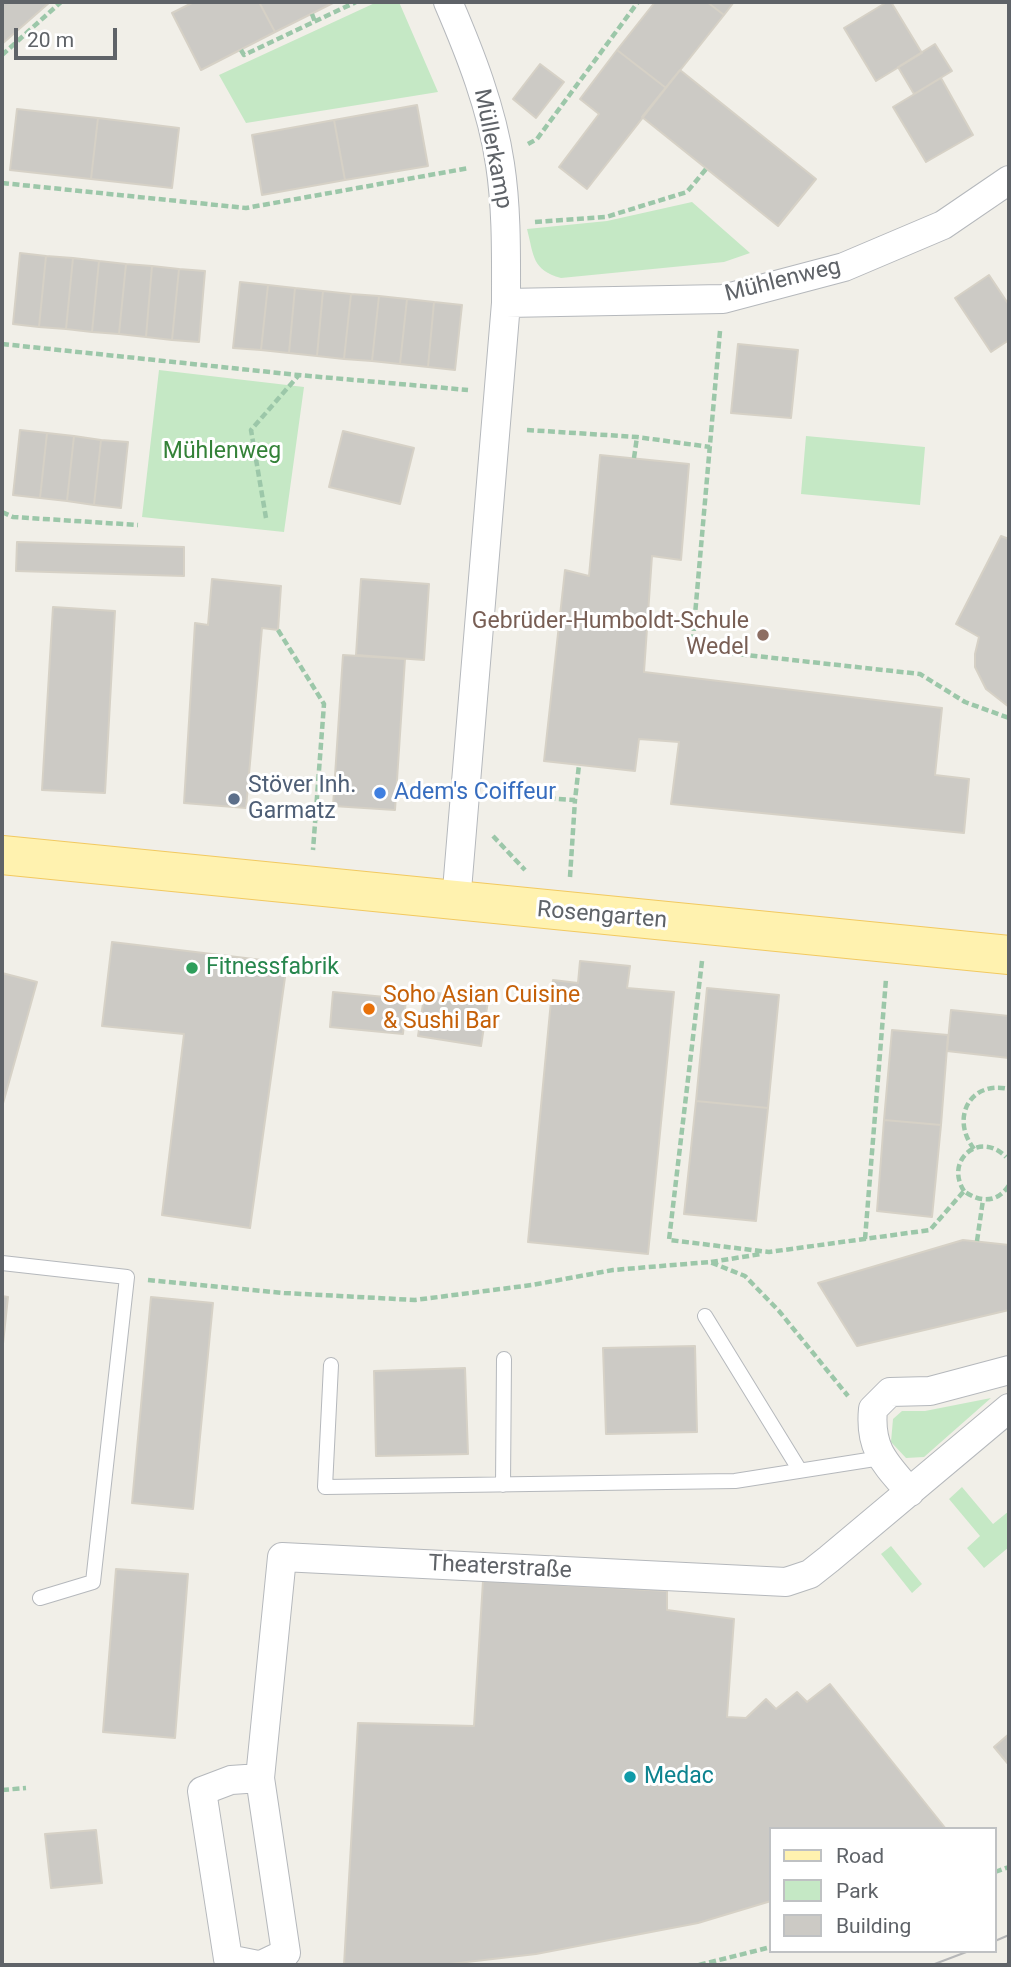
<!DOCTYPE html>
<meta charset="utf-8">
<style>
body{margin:0}
#map{position:relative;width:1011px;height:1967px;overflow:hidden;background:#f1efe8;font-family:Roboto,sans-serif}
canvas{display:block}
.frame{position:absolute;inset:0;border:4px solid #5f6368;pointer-events:none}
.legend{position:absolute;left:769px;top:1827px;width:228px;height:126px;box-sizing:border-box;background:#fff;border:2px solid #bfc1c3;margin:0;padding:9px 12px;list-style:none;font-size:21px;color:#5f6368}
.legend li{display:flex;align-items:center;gap:14px;height:35px}
.legend b{width:35px;border:2px solid #bfc1c3}
.scale{position:absolute;left:14px;top:28px;width:103px;height:32px;box-sizing:border-box;border:4px solid #5f6368;border-top:0;padding-left:9px;font-size:21px;line-height:24px;white-space:nowrap;color:#5f6368;-webkit-text-stroke:5px #fff;paint-order:stroke}
</style>
<div id="map">
<canvas width="1011" height="1967"></canvas>
<div class="frame"></div>
<ul class="legend">
<li><b style="height:9px;background:#fff2af"></b>Road</li>
<li><b style="height:19px;background:#c5e8c5"></b>Park</li>
<li><b style="height:19px;background:#cccac5"></b>Building</li>
</ul>
<div class="scale">20 m</div>
</div>
<script>
const ctx = document.querySelector('canvas').getContext('2d');
ctx.lineJoin = 'round';
function paint(path, color) { ctx.fillStyle = color; ctx.fill(path, 'evenodd'); }
function strokePath(path, color, width, dash) { ctx.strokeStyle = color; ctx.lineWidth = width; ctx.lineCap = dash ? 'butt' : 'round'; ctx.setLineDash(dash || []); ctx.stroke(path); }
function label(font, color, halo, rows, align = 'center') {
  ctx.font = font + ' Roboto,sans-serif'; ctx.lineWidth = 6; ctx.setLineDash([]); ctx.textBaseline = 'middle'; ctx.strokeStyle = halo; ctx.fillStyle = color; for (const [text, x, y, turn = 0] of rows) {
    ctx.save(); ctx.translate(x, y); ctx.rotate((+turn || 0) * Math.PI / 180); ctx.textAlign = isNaN(turn) ? turn : align; if (halo) ctx.strokeText(text, 0, 0); ctx.fillText(text, 0, 0); ctx.restore();
  }
}
paint(new Path2D(`
 M 377,2 L 399,2 L 438,92 L 246,123 L 219,75 Z
 M 692,202 L 750,253 L 724,262 L 561,278 C 532,270 534,256 527,229 L 607,221 Z
 M 159,370 L 304,387 L 284,532 L 142,517 Z
 M 806,436 L 925,447 L 920,505 L 801,494 Z
 M 991,1398 L 924,1457 L 906,1458 L 891,1442 L 893,1419 L 902,1411 L 925,1411 Z
 M 962,1487 L 993,1524 L 1009,1511 L 1009,1547 L 984,1568 L 967,1548 L 980,1536 L 949,1499 Z
 M 891,1546 L 922,1584 L 912,1593 L 881,1554 Z`), '#c5e8c5');
const building = new Path2D(`
 M 2,2 L 50,2 L 2,44 Z
 M 194,2 L 259,2 L 275,32 L 201,70 L 172,13 Z
 M 259,2 L 335,2 L 275,32 Z
 M 655,2 L 707,2 L 724,15 L 666,88 L 617,50 Z
 M 707,2 L 734,2 L 724,15 Z
 M 887,2 L 891,2 L 922,53 L 876,81 L 844,28 Z
 M 935,44 L 952,71 L 914,94 L 898,67 Z
 M 617,50 L 666,88 L 587,189 L 559,167 L 599,114 L 580,99 Z
 M 540,64 L 564,82 L 536,118 L 513,99 Z
 M 680,70 L 816,179 L 778,226 L 642,117 Z
 M 941,78 L 973,135 L 926,162 L 893,107 Z
 M 417,105 L 428,166 L 345,180 L 334,120 Z
 M 17,109 L 98,118 L 91,179 L 10,170 Z
 M 98,118 L 179,128 L 172,188 L 91,179 Z
 M 334,120 L 345,180 L 262,195 L 252,135 Z
 M 20,253 L 46,256 L 39,327 L 13,324 Z
 M 46,256 L 73,258 L 66,329 L 39,327 Z
 M 73,258 L 99,261 L 92,332 L 66,329 Z
 M 99,261 L 126,264 L 119,334 L 92,332 Z
 M 126,264 L 152,266 L 146,337 L 119,334 Z
 M 152,266 L 179,269 L 172,340 L 146,337 Z
 M 179,269 L 205,271 L 199,342 L 172,340 Z
 M 989,275 L 1009,305 L 1009,340 L 991,352 L 955,298 Z
 M 240,282 L 268,285 L 261,350 L 233,348 Z
 M 268,285 L 295,288 L 289,353 L 261,350 Z
 M 295,288 L 323,291 L 317,356 L 289,353 Z
 M 323,291 L 351,294 L 344,359 L 317,356 Z
 M 351,294 L 379,296 L 372,361 L 344,359 Z
 M 379,296 L 407,299 L 400,364 L 372,361 Z
 M 407,299 L 434,302 L 428,367 L 400,364 Z
 M 434,302 L 462,305 L 455,370 L 428,367 Z
 M 738,344 L 798,350 L 791,418 L 731,413 Z
 M 20,430 L 47,433 L 40,498 L 13,495 Z
 M 343,431 L 414,448 L 400,504 L 329,487 Z
 M 47,433 L 74,436 L 67,501 L 40,498 Z
 M 74,436 L 101,440 L 94,505 L 67,501 Z
 M 101,440 L 128,442 L 121,508 L 94,505 Z
 M 600,455 L 689,464 L 681,560 L 652,556 L 644,672 L 942,708 L 935,775 L 969,779 L 964,833 L 671,804 L 679,742 L 639,739 L 635,771 L 544,761 L 565,570 L 589,576 Z
 M 1001,536 L 1009,539 L 1009,707 L 986,689 L 975,667 L 975,654 L 979,637 L 956,624 Z
 M 17,542 L 184,547 L 184,576 L 16,571 Z
 M 212,579 L 281,586 L 278,630 L 262,628 L 246,808 L 184,803 L 195,623 L 208,625 Z
 M 361,579 L 429,584 L 424,660 L 356,655 Z
 M 53,607 L 115,611 L 105,793 L 42,790 Z
 M 343,655 L 405,659 L 395,810 L 333,806 Z
 M 112,942 L 287,963 L 250,1228 L 162,1215 L 184,1034 L 102,1026 Z
 M 580,961 L 630,966 L 627,988 L 674,992 L 648,1254 L 528,1242 L 553,980 L 578,983 Z
 M 2,973 L 37,982 L 2,1107 Z
 M 707,988 L 779,995 L 768,1108 L 696,1101 Z
 M 425,991 L 488,1001 L 481,1046 L 418,1036 Z
 M 333,992 L 406,999 L 403,1034 L 330,1027 Z
 M 951,1010 L 1009,1016 L 1009,1058 L 947,1051 Z
 M 892,1030 L 948,1035 L 941,1125 L 884,1120 Z
 M 696,1101 L 768,1108 L 756,1221 L 684,1214 Z
 M 884,1120 L 941,1125 L 932,1217 L 877,1211 Z
 M 963,1240 L 1009,1245 L 1009,1310 L 857,1346 L 818,1283 Z
 M 2,1296 L 8,1297 L 2,1353 Z
 M 151,1297 L 213,1303 L 193,1509 L 132,1503 Z
 M 695,1346 L 697,1432 L 606,1434 L 603,1348 Z
 M 465,1368 L 468,1454 L 376,1456 L 374,1371 Z
 M 116,1569 L 188,1574 L 175,1738 L 103,1732 Z
 M 483,1581 L 667,1591 L 667,1610 L 734,1619 L 727,1717 L 746,1718 L 766,1699 L 776,1709 L 797,1692 L 807,1702 L 830,1684 L 946,1829 L 771,1829 L 771,1901 L 698,1923 L 536,1954 L 441,1965 L 344,1965 L 358,1723 L 474,1726 Z
 M 1009,1734 L 1009,1765 L 994,1747 Z
 M 96,1830 L 102,1883 L 51,1888 L 45,1834 Z`);
paint(building, '#cccac5');
strokePath(building, '#d6d1c6', 2);
const service = new Path2D(`
 M 2,1263 L 127,1277 L 93,1582 L 40,1598
 M 705,1316 L 799,1469
 M 331,1365 L 325,1487 L 735,1481 L 881,1458
 M 503,1485 L 504,1359`);
const minor = new Path2D(`
 M 448,2 C 470,53 492,109 500,164 C 507,210 506,256 506,303 L 456,902
 M 506,303 L 723,299 L 844,267 L 943,225 L 1009,180
 M 910,1492 C 886,1464 869,1450 873,1409 L 890,1392 L 930,1391 L 1009,1370
 M 258,1965 L 228,1959 L 202,1791 L 231,1780 L 260,1778
 M 261,1965 L 286,1953 L 260,1778 L 282,1557 L 786,1582 L 810,1574 L 829,1559 L 1009,1408`);
const primary = new Path2D(`
 M 2,855 L 1009,955`);
strokePath(service, '#b5b8bc', 16);
strokePath(minor, '#b5b8bc', 30);
strokePath(primary, '#f2c960', 40);
strokePath(new Path2D(`
 M 312,14 L 315,22
 M 241,50 L 244,55 L 356,2
 M 2,55 L 61,2
 M 528,144 L 537,139 L 638,2
 M 2,183 L 246,208 L 469,168
 M 535,222 L 606,217 L 687,192 L 706,169
 M 720,331 L 692,649 L 920,674 L 965,702 L 1009,718
 M 2,344 L 298,375 L 468,390
 M 527,430 L 637,437 L 710,447
 M 634,458 L 637,437
 M 2,512 L 13,517 L 138,525
 M 266,518 L 251,430 L 298,376
 M 278,630 L 324,704 L 313,850
 M 496,795 L 575,800 L 579,765
 M 493,836 L 525,870
 M 570,877 L 575,800
 M 702,961 L 669,1240 L 769,1252 L 930,1230 L 964,1191 C 980,1203 998,1203 1009,1185
 M 974,1149 C 950,1118 970,1080 1009,1089
 M 964,1191 C 944,1160 980,1130 1006,1157
 M 865,1239 L 886,979
 M 977,1241 L 983,1200
 M 711,1262 L 761,1254
 M 148,1280 L 284,1293 L 415,1300 L 532,1285 L 613,1270 L 710,1262 L 745,1276 L 779,1311 L 848,1396
 M 2,1790 L 26,1788
 M 995,1872 L 1009,1867
 M 699,1965 L 771,1947`), '#9cc7a9', 4.5, [7, 3.5]);
strokePath(service, '#fff', 14);
strokePath(minor, '#fff', 28);
strokePath(primary, '#fff2af', 38);
strokePath(new Path2D(`
 M 995,1941 L 1009,1935
 M 932,1965 L 969,1951
 M 1003,1965 L 1009,1963`), '#b6b7b8', 2);
for (const [x, y, r, color] of [
 [763,635,7,"#8d6e63"],
 [380,793,7,"#3f7fe0"],
 [234,799,7,"#5c6f8a"],
 [192,968,7,"#2e9e5b"],
 [369,1009,7,"#e8710a"],
 [630,1777,7,"#0f9aa8"]
]) { const dot = new Path2D(); dot.arc(x, y, r, 0, 2 * Math.PI); ctx.fillStyle = color; ctx.fill(dot); strokePath(dot, '#fff', 2.5); }
label('23px', '#5f6368', '#fff', [
 ["Müllerkamp",492,149,79],
 ["Mühlenweg",783,281,-14],
 ["Rosengarten",602,916,5],
 ["Theaterstraße",500,1568,3]
]);
label('23px', '#348238', '#fff', [
 ["Mühlenweg",222,452]
]);
label('23px', '#785e54', '#fff', [
 ["Gebrüder-Humboldt-Schule",749,622],
 ["Wedel",749,648]
], 'right');
label('23px', '#4e5e75', '#fff', [
 ["Stöver Inh.",248,786],
 ["Garmatz",248,812]
], 'left');
label('23px', '#366cbe', '#fff', [
 ["Adem's Coiffeur",394,793]
], 'left');
label('23px', '#27864d', '#fff', [
 ["Fitnessfabrik",206,968]
], 'left');
label('23px', '#c56008', '#fff', [
 ["Soho Asian Cuisine",383,996],
 ["& Sushi Bar",383,1022]
], 'left');
label('23px', '#0d838f', '#fff', [
 ["Medac",644,1777]
], 'left');
</script>
